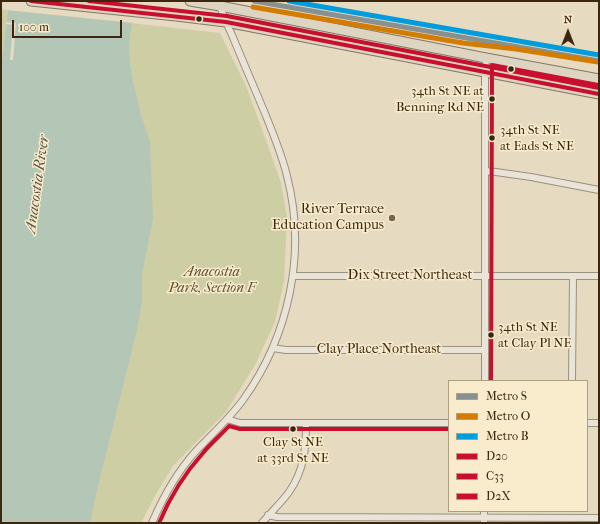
<!DOCTYPE html>
<style>
body{margin:0}
#map{position:relative;width:600px;height:524px;overflow:hidden;background:#e6dbc0;font-family:"IM FELL French Canon",serif}
canvas{display:block}
.frame{position:absolute;inset:0;border:2px solid #3c2610;pointer-events:none}
.legend{position:absolute;left:448px;top:380px;width:140px;height:132px;box-sizing:border-box;background:#f9eccc;border:1px solid #ad9d81;margin:0;padding:5px 7px;list-style:none;font-size:12px;color:#3c2610}
.legend li{display:flex;align-items:center;gap:8px;height:20px}
.legend b{width:20px;border:1px solid #ad9d81}
.north{position:absolute;left:548px;top:12px;width:40px;height:40px;-webkit-text-stroke:3px #f9eccc;paint-order:stroke;rotate:0deg;font-size:11px;font-weight:700;line-height:16px;text-align:center;color:#3c2610}
.north::after{content:'';display:block;margin:auto;width:14px;height:18px;background:#3c2610;clip-path:polygon(50% 0,100% 100%,50% 72%,0 100%)}
.scale{position:absolute;left:12px;top:20px;width:110px;height:18px;box-sizing:border-box;border:2px solid #3c2610;border-top:0;padding-left:5px;font-size:12px;line-height:14px;white-space:nowrap;color:#3c2610;-webkit-text-stroke:3px #f9eccc;paint-order:stroke}
</style>
<div id="map">
<canvas width="600" height="524"></canvas>
<div class="frame"></div>
<ul class="legend">
<li><b style="height:5px;background:#88918f"></b>Metro S</li>
<li><b style="height:5px;background:#d27c02"></b>Metro O</li>
<li><b style="height:5px;background:#009cde"></b>Metro B</li>
<li><b style="height:5px;background:#c8102e"></b>D20</li>
<li><b style="height:5px;background:#c8102e"></b>C33</li>
<li><b style="height:5px;background:#c8102e"></b>D2X</li>
</ul>
<div class="north">N</div>
<div class="scale">100 m</div>
</div>
<script>
const ctx = document.querySelector('canvas').getContext('2d');
ctx.lineJoin = 'round';
function paint(path, color) { ctx.fillStyle = color; ctx.fill(path, 'evenodd'); }
function strokePath(path, color, width, dash) { ctx.strokeStyle = color; ctx.lineWidth = width; ctx.lineCap = dash ? 'butt' : 'round'; ctx.setLineDash(dash || []); ctx.stroke(path); }
function label(font, color, halo, rows, align = 'center') {
  ctx.font = font + ' "IM FELL French Canon",serif'; ctx.lineWidth = 3; ctx.setLineDash([]); ctx.textBaseline = 'middle'; ctx.strokeStyle = halo; ctx.fillStyle = color; for (const [text, x, y, turn = 0] of rows) {
    ctx.save(); ctx.translate(x, y); ctx.rotate((+turn || 0) * Math.PI / 180); ctx.textAlign = isNaN(turn) ? turn : align; if (halo) ctx.strokeText(text, 0, 0); ctx.fillText(text, 0, 0); ctx.restore();
  }
}
paint(new Path2D(`
 M 1,9 L 8,10 L 1,70 Z
 M 131,23 L 220,33 L 246,86 L 271,154 L 281,183 L 287,217 L 284,281 L 275,322 L 255,365 L 226,412 L 173,466 L 156,494 L 141,523 L 3,523 L 141,115 L 131,71 L 129,47 Z`), '#cecea4');
paint(new Path2D(`
 M 9,1 L 134,1 L 129,47 L 131,71 L 141,115 L 150,142 L 153,219 L 142,274 L 142,302 L 137,330 L 96,494 L 90,523 L 1,523 L 1,69 Z`), '#b4c6b6');
paint(new Path2D(`
 M 7,1 L 136,1 L 133,23 L 6,10 Z
 M 6,22 L 16,23 L 13,60 L 10,60 L 13,25 L 6,24 Z`), '#e6dbc0');
const minor = new Path2D(`
 M 485,171 L 496,172 L 531,177 L 599,190
 M 293,276 L 599,276
 M 273,348 L 286,350 L 485,350
 M 485,381 L 485,72 L 486,58
 M 572,381 L 573,276
 M 227,419 L 240,423 L 449,423
 M 587,423 L 599,423
 M 268,515 L 277,517 L 599,518
 M 152,523 C 163,497 177,472 196,451 C 212,434 229,419 243,400 C 289,336 307,253 287,176 C 282,155 274,136 266,116 C 255,89 243,62 232,35 L 226,22 L 218,1
 M 262,523 C 271,512 281,503 289,492 C 304,471 306,448 306,423
 M 484,523 L 484,511`);
const primary = new Path2D(`
 M 31,1 L 176,16 L 226,22 L 599,94
 M 190,1 L 220,6 L 486,58 L 599,79`);
strokePath(minor, '#99907e', 8);
strokePath(primary, '#817767', 11);
strokePath(minor, '#e9e4d7', 6);
strokePath(primary, '#ddd4c2', 9);
strokePath(new Path2D(`
 M 31,1 L 226,22 L 599,94`), '#c8102e', 4);
strokePath(new Path2D(`
 M 491,381 L 492,65 L 598,85
 M 159,523 C 170,497 184,474 203,453 C 211,443 221,435 229,426 L 240,429 L 449,429`), '#c8102e', 4);
strokePath(new Path2D(`
 M 89,1 L 227,16 L 599,88`), '#c8102e', 4);
strokePath(new Path2D(`
 M 254,1 L 599,61`), '#88918f', 5);
strokePath(new Path2D(`
 M 253,7 L 463,43 L 516,49 L 598,62`), '#d27c02', 5);
strokePath(new Path2D(`
 M 289,1 L 599,55`), '#009cde', 5);
for (const [x, y, r, color] of [
 [199,19,3.5,"#3c2610"],
 [511,69,3.5,"#3c2610"],
 [492,99,3.5,"#3c2610"],
 [492,138,3.5,"#3c2610"],
 [392,218,4,"#78654e"],
 [491,335,3.5,"#3c2610"],
 [293,429,3.5,"#3c2610"]
]) { const dot = new Path2D(); dot.arc(x, y, r, 0, 2 * Math.PI); ctx.fillStyle = color; ctx.fill(dot); strokePath(dot, '#f9eccc', 1.5); }
label('13px', '#3c2610', '#f9eccc', [
 ["34th St NE at",484,92,"right"],
 ["Benning Rd NE",484,108,"right"],
 ["34th St NE",500,131],
 ["at Eads St NE",500,147],
 ["34th St NE",498,328],
 ["at Clay Pl NE",498,344],
 ["Clay St NE",293,443,"center"],
 ["at 33rd St NE",293,459,"center"]
], 'left');
label('14px', '#3c2610', '#f9eccc', [
 ["River Terrace",384,210],
 ["Education Campus",384,226]
], 'right');
label('italic 14px', '#5c4e2f', '#f9eccc', [
 ["Anacostia",212,273],
 ["Park, Section F",212,289]
]);
label('14px', '#3c2610', '#f9eccc', [
 ["Dix Street Northeast",410,276],
 ["Clay Place Northeast",379,350]
]);
label('italic 15px', '#595341', '#f9eccc', [
 ["Anacostia River",38,184,-82]
]);
</script>
